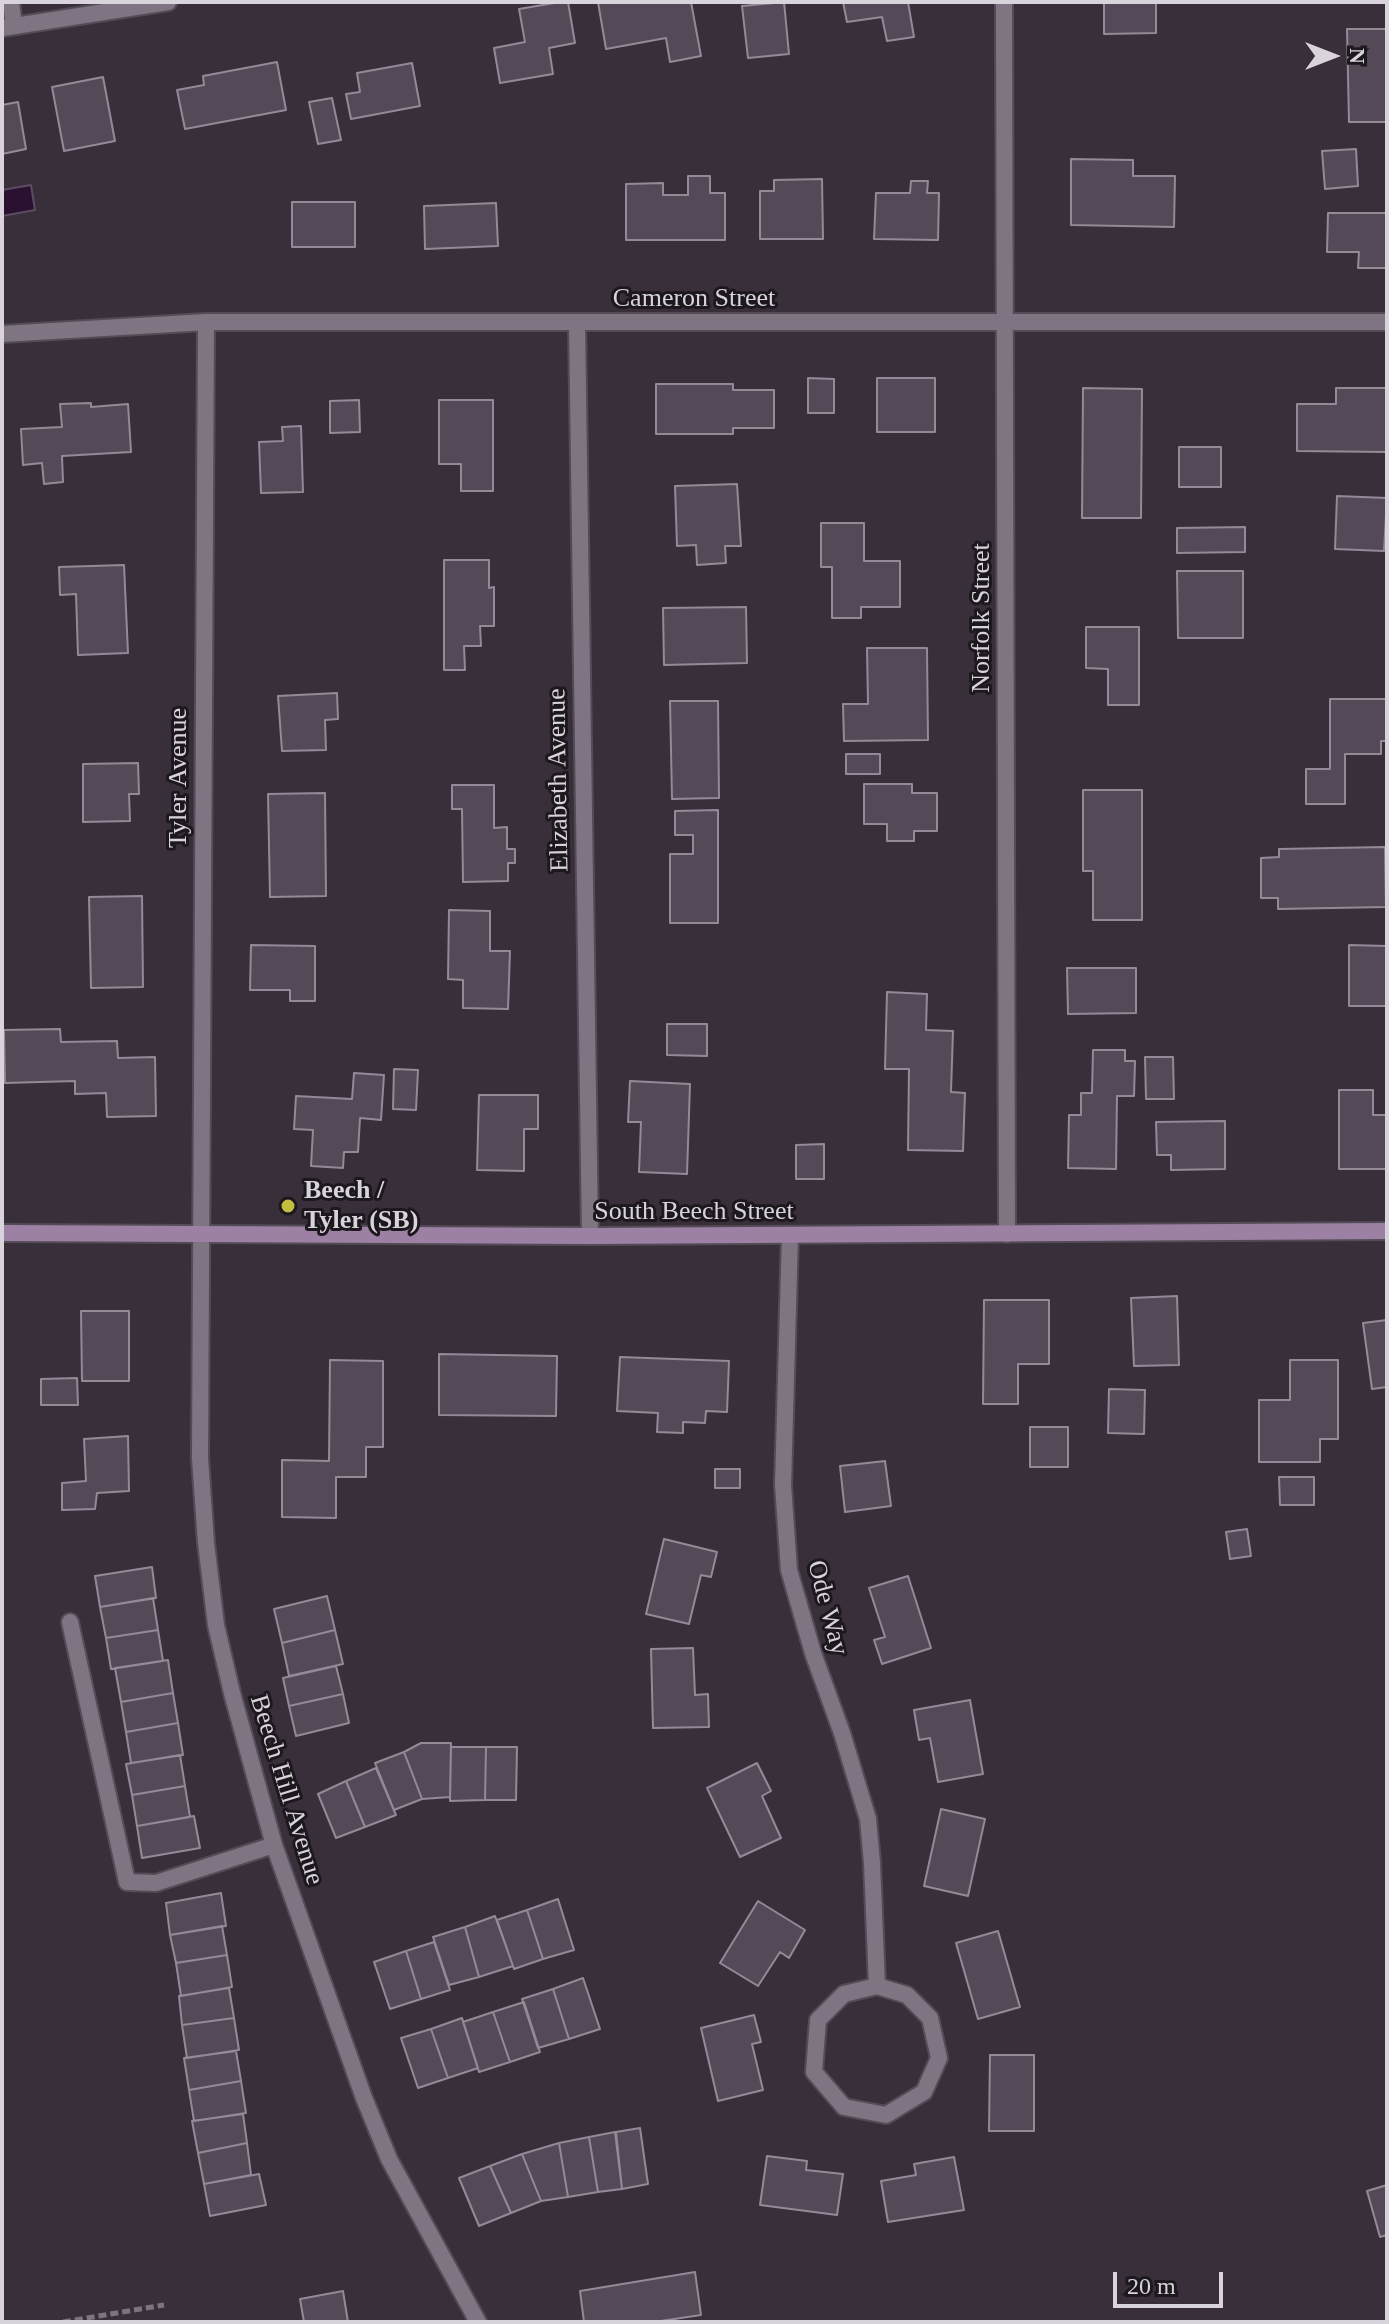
<!DOCTYPE html>
<style>
body{margin:0}
#map{position:relative;width:1389px;height:2324px;overflow:hidden;background:#382f3b;font-family:"Times New Roman",serif}
canvas{display:block}
.frame{position:absolute;inset:0;border:4px solid #d9d3db;pointer-events:none}
.north{position:absolute;left:1293px;top:16px;width:80px;height:80px;-webkit-text-stroke:6px #1d181e;paint-order:stroke;rotate:90deg;font-size:22px;font-weight:700;line-height:32px;text-align:center;color:#d9d3db}
.north::after{content:'';display:block;margin:auto;width:28px;height:36px;background:#d9d3db;clip-path:polygon(50% 0,100% 100%,50% 72%,0 100%)}
.scale{position:absolute;left:1113px;top:2272px;width:110px;height:36px;box-sizing:border-box;border:4px solid #d9d3db;border-top:0;padding-left:10px;font-size:24px;line-height:28px;white-space:nowrap;color:#d9d3db;-webkit-text-stroke:6px #1d181e;paint-order:stroke}
</style>
<div id="map">
<canvas width="1389" height="2324"></canvas>
<div class="frame"></div>
<div class="north">N</div>
<div class="scale">20 m</div>
</div>
<script>
const ctx = document.querySelector('canvas').getContext('2d');
ctx.lineJoin = 'round';
function paint(path, color) { ctx.fillStyle = color; ctx.fill(path, 'evenodd'); }
function strokePath(path, color, width, dash) { ctx.strokeStyle = color; ctx.lineWidth = width; ctx.lineCap = dash ? 'butt' : 'round'; ctx.setLineDash(dash || []); ctx.stroke(path); }
function label(font, color, halo, rows, align = 'center') {
  ctx.font = font + ' "Times New Roman",serif'; ctx.lineWidth = 6; ctx.setLineDash([]); ctx.textBaseline = 'middle'; ctx.strokeStyle = halo; ctx.fillStyle = color; for (const [text, x, y, turn = 0] of rows) {
    ctx.save(); ctx.translate(x, y); ctx.rotate((+turn || 0) * Math.PI / 180); ctx.textAlign = isNaN(turn) ? turn : align; if (halo) ctx.strokeText(text, 0, 0); ctx.fillText(text, 0, 0); ctx.restore();
  }
}
const water = new Path2D(`
 M 31,185 L 35,210 L 2,216 L 2,190 Z`);
paint(water, '#2a1131');
strokePath(water, '#5e4b64', 2);
const building = new Path2D(`
 M 560,2 L 568,2 L 575,43 L 549,48 L 553,74 L 500,83 L 494,48 L 525,42 L 519,9 Z
 M 598,2 L 691,2 L 701,56 L 670,62 L 666,38 L 606,49 Z
 M 784,2 L 789,54 L 748,58 L 742,6 Z
 M 843,2 L 908,2 L 914,37 L 887,41 L 882,17 L 847,22 Z
 M 1104,2 L 1156,2 L 1156,33 L 1104,34 Z
 M 1347,29 L 1387,29 L 1387,122 L 1349,122 Z
 M 277,62 L 286,110 L 185,129 L 177,90 L 204,85 L 203,76 Z
 M 412,63 L 420,106 L 351,119 L 346,94 L 360,92 L 357,73 Z
 M 103,77 L 115,141 L 64,151 L 52,87 Z
 M 332,98 L 341,140 L 318,144 L 309,102 Z
 M 18,102 L 26,149 L 2,154 L 2,105 Z
 M 1356,149 L 1358,186 L 1325,189 L 1322,151 Z
 M 1071,159 L 1133,160 L 1133,176 L 1175,176 L 1174,227 L 1071,225 Z
 M 688,176 L 710,176 L 710,193 L 725,193 L 725,240 L 626,240 L 626,184 L 663,183 L 663,195 L 688,195 Z
 M 822,179 L 823,239 L 760,239 L 760,191 L 774,191 L 774,180 Z
 M 911,181 L 928,181 L 927,193 L 939,193 L 938,240 L 874,239 L 876,193 L 910,193 Z
 M 292,202 L 355,202 L 355,247 L 292,247 Z
 M 496,203 L 498,246 L 425,249 L 424,206 Z
 M 1328,213 L 1387,213 L 1387,268 L 1358,268 L 1359,252 L 1327,252 Z
 M 808,378 L 834,379 L 834,413 L 808,413 Z
 M 877,378 L 935,378 L 935,432 L 877,432 Z
 M 656,384 L 733,384 L 733,390 L 774,390 L 774,428 L 733,428 L 733,434 L 656,434 Z
 M 1083,388 L 1142,389 L 1141,518 L 1082,518 Z
 M 1336,388 L 1387,388 L 1387,452 L 1297,451 L 1297,404 L 1336,404 Z
 M 359,400 L 360,432 L 330,433 L 330,401 Z
 M 439,400 L 493,400 L 493,491 L 461,491 L 461,464 L 439,464 Z
 M 91,403 L 91,407 L 128,404 L 131,452 L 62,456 L 63,482 L 44,484 L 42,463 L 23,465 L 21,429 L 62,427 L 60,404 Z
 M 301,426 L 303,492 L 261,493 L 259,442 L 283,441 L 282,427 Z
 M 1179,447 L 1221,447 L 1221,487 L 1179,487 Z
 M 737,484 L 741,546 L 725,546 L 726,563 L 697,565 L 696,545 L 677,546 L 675,486 Z
 M 1337,496 L 1387,498 L 1384,551 L 1335,549 Z
 M 821,523 L 864,523 L 864,561 L 900,561 L 900,607 L 861,607 L 861,618 L 832,618 L 832,567 L 821,567 Z
 M 1245,527 L 1245,552 L 1177,553 L 1177,528 Z
 M 444,560 L 489,560 L 489,588 L 494,587 L 494,626 L 480,626 L 481,646 L 464,646 L 465,670 L 444,670 Z
 M 124,565 L 128,653 L 78,655 L 76,594 L 60,595 L 59,567 Z
 M 1177,571 L 1243,571 L 1243,638 L 1178,638 Z
 M 746,607 L 747,663 L 664,665 L 663,608 Z
 M 1086,627 L 1139,627 L 1139,705 L 1108,705 L 1108,669 L 1086,668 Z
 M 867,648 L 927,648 L 928,740 L 844,741 L 843,704 L 868,704 Z
 M 337,693 L 338,719 L 325,720 L 326,750 L 282,751 L 278,696 Z
 M 1330,699 L 1386,699 L 1387,741 L 1381,741 L 1381,754 L 1345,754 L 1345,804 L 1306,804 L 1306,769 L 1330,769 Z
 M 670,701 L 718,701 L 719,798 L 672,799 Z
 M 846,754 L 880,754 L 880,774 L 846,774 Z
 M 138,763 L 139,794 L 129,794 L 130,821 L 83,822 L 83,764 Z
 M 864,784 L 912,784 L 912,793 L 937,793 L 937,831 L 914,831 L 914,841 L 887,841 L 887,824 L 864,824 Z
 M 452,785 L 494,785 L 494,828 L 507,827 L 507,849 L 515,849 L 515,863 L 508,863 L 508,881 L 463,882 L 462,809 L 452,809 Z
 M 1083,790 L 1142,790 L 1142,920 L 1093,920 L 1093,871 L 1083,871 Z
 M 325,793 L 326,896 L 270,897 L 268,794 Z
 M 718,810 L 718,923 L 670,923 L 670,854 L 693,854 L 693,835 L 675,835 L 675,811 Z
 M 1385,847 L 1386,907 L 1278,909 L 1278,898 L 1261,898 L 1261,858 L 1279,857 L 1279,849 Z
 M 142,896 L 143,987 L 91,988 L 89,897 Z
 M 449,910 L 490,911 L 490,951 L 510,951 L 508,1009 L 463,1008 L 463,980 L 448,979 Z
 M 251,945 L 315,946 L 315,1001 L 290,1001 L 290,990 L 250,990 Z
 M 1349,945 L 1387,946 L 1387,1006 L 1349,1006 Z
 M 1067,968 L 1136,968 L 1136,1013 L 1068,1014 Z
 M 887,992 L 927,994 L 926,1030 L 953,1031 L 951,1092 L 965,1093 L 963,1151 L 908,1150 L 909,1069 L 885,1069 Z
 M 667,1024 L 707,1024 L 707,1056 L 667,1055 Z
 M 60,1029 L 61,1042 L 117,1041 L 118,1058 L 155,1057 L 156,1116 L 107,1117 L 106,1093 L 75,1094 L 75,1081 L 5,1083 L 4,1030 Z
 M 1093,1050 L 1125,1050 L 1125,1061 L 1135,1061 L 1134,1096 L 1117,1096 L 1116,1169 L 1068,1168 L 1069,1115 L 1081,1115 L 1081,1093 L 1092,1093 Z
 M 1145,1057 L 1173,1057 L 1174,1099 L 1146,1099 Z
 M 394,1069 L 418,1070 L 416,1110 L 393,1109 Z
 M 354,1073 L 384,1075 L 381,1120 L 360,1118 L 358,1152 L 344,1152 L 343,1168 L 311,1166 L 313,1130 L 294,1129 L 296,1096 L 352,1099 Z
 M 630,1081 L 690,1084 L 687,1174 L 639,1172 L 641,1122 L 628,1122 Z
 M 1339,1090 L 1373,1090 L 1373,1115 L 1387,1115 L 1387,1169 L 1339,1169 Z
 M 479,1095 L 538,1095 L 538,1129 L 524,1129 L 524,1171 L 477,1170 Z
 M 1225,1121 L 1225,1169 L 1171,1170 L 1171,1155 L 1157,1155 L 1156,1122 Z
 M 824,1144 L 824,1179 L 796,1179 L 796,1145 Z
 M 1177,1296 L 1179,1365 L 1134,1366 L 1131,1298 Z
 M 984,1300 L 1049,1300 L 1049,1364 L 1018,1364 L 1018,1404 L 983,1404 Z
 M 81,1311 L 129,1311 L 129,1381 L 82,1381 Z
 M 1387,1320 L 1387,1387 L 1372,1389 L 1363,1323 Z
 M 439,1354 L 557,1356 L 556,1416 L 439,1415 Z
 M 620,1357 L 729,1361 L 727,1412 L 706,1411 L 705,1423 L 683,1422 L 683,1433 L 657,1432 L 658,1413 L 617,1411 Z
 M 330,1360 L 383,1361 L 383,1447 L 366,1447 L 366,1477 L 336,1477 L 336,1518 L 282,1517 L 282,1460 L 329,1461 Z
 M 1290,1360 L 1338,1360 L 1338,1439 L 1320,1439 L 1320,1462 L 1259,1462 L 1259,1400 L 1290,1400 Z
 M 77,1378 L 78,1405 L 41,1405 L 41,1379 Z
 M 1109,1389 L 1145,1390 L 1144,1434 L 1108,1433 Z
 M 1030,1427 L 1068,1427 L 1068,1467 L 1030,1467 Z
 M 128,1436 L 129,1491 L 97,1493 L 95,1509 L 62,1510 L 62,1483 L 86,1481 L 84,1439 Z
 M 885,1461 L 891,1506 L 845,1512 L 840,1466 Z
 M 715,1469 L 740,1469 L 740,1488 L 715,1488 Z
 M 1279,1477 L 1314,1477 L 1314,1505 L 1280,1505 Z
 M 1247,1529 L 1251,1556 L 1230,1559 L 1226,1532 Z
 M 664,1539 L 717,1552 L 711,1577 L 701,1575 L 689,1624 L 646,1614 Z
 M 152,1567 L 156,1598 L 100,1607 L 95,1576 Z
 M 908,1576 L 931,1648 L 882,1664 L 874,1640 L 885,1637 L 869,1588 Z
 M 327,1596 L 335,1630 L 282,1643 L 274,1609 Z
 M 153,1598 L 158,1630 L 106,1638 L 100,1607 Z
 M 158,1630 L 163,1661 L 111,1669 L 106,1638 Z
 M 335,1630 L 343,1664 L 289,1676 L 282,1643 Z
 M 693,1648 L 695,1695 L 708,1694 L 709,1727 L 653,1728 L 651,1649 Z
 M 168,1660 L 173,1693 L 121,1702 L 115,1668 Z
 M 336,1666 L 343,1694 L 289,1706 L 283,1678 Z
 M 173,1693 L 178,1723 L 126,1732 L 121,1702 Z
 M 343,1694 L 349,1723 L 296,1736 L 289,1706 Z
 M 970,1700 L 983,1774 L 938,1782 L 930,1738 L 919,1740 L 914,1710 Z
 M 178,1723 L 183,1755 L 131,1763 L 126,1732 Z
 M 421,1743 L 451,1743 L 450,1797 L 422,1799 L 404,1752 Z
 M 451,1747 L 486,1747 L 485,1800 L 450,1801 Z
 M 486,1747 L 517,1747 L 516,1800 L 485,1800 Z
 M 404,1752 L 422,1799 L 394,1810 L 375,1763 Z
 M 180,1755 L 185,1786 L 132,1795 L 126,1764 Z
 M 757,1763 L 771,1791 L 762,1796 L 781,1838 L 740,1857 L 707,1788 Z
 M 376,1768 L 396,1815 L 365,1827 L 346,1781 Z
 M 346,1781 L 365,1827 L 336,1838 L 318,1794 Z
 M 185,1786 L 190,1817 L 137,1826 L 132,1795 Z
 M 941,1809 L 985,1819 L 968,1896 L 924,1886 Z
 M 194,1816 L 200,1848 L 142,1858 L 137,1826 Z
 M 221,1893 L 226,1926 L 170,1935 L 166,1903 Z
 M 558,1899 L 574,1950 L 543,1959 L 527,1910 Z
 M 758,1901 L 805,1930 L 789,1958 L 780,1952 L 758,1986 L 720,1963 Z
 M 527,1910 L 543,1959 L 514,1969 L 497,1920 Z
 M 495,1916 L 513,1966 L 479,1977 L 465,1927 Z
 M 222,1926 L 227,1955 L 176,1963 L 170,1935 Z
 M 465,1927 L 479,1977 L 449,1985 L 433,1937 Z
 M 998,1931 L 1020,2007 L 978,2019 L 956,1943 Z
 M 434,1942 L 450,1990 L 421,1999 L 406,1951 Z
 M 406,1951 L 421,1999 L 390,2009 L 374,1962 Z
 M 227,1955 L 232,1987 L 181,1996 L 176,1963 Z
 M 583,1978 L 600,2029 L 569,2039 L 553,1989 Z
 M 229,1988 L 234,2018 L 182,2025 L 179,1996 Z
 M 553,1989 L 569,2039 L 538,2048 L 522,1999 Z
 M 524,2002 L 540,2052 L 510,2062 L 493,2012 Z
 M 493,2012 L 510,2062 L 479,2072 L 463,2022 Z
 M 754,2015 L 761,2042 L 752,2044 L 763,2090 L 718,2101 L 701,2028 Z
 M 234,2018 L 239,2050 L 187,2058 L 182,2025 Z
 M 462,2018 L 478,2068 L 448,2078 L 431,2029 Z
 M 431,2029 L 448,2078 L 418,2088 L 401,2038 Z
 M 236,2051 L 241,2081 L 189,2090 L 184,2058 Z
 M 990,2055 L 1034,2055 L 1034,2131 L 989,2131 Z
 M 241,2081 L 246,2113 L 194,2121 L 189,2090 Z
 M 243,2114 L 247,2143 L 198,2153 L 192,2121 Z
 M 640,2128 L 648,2184 L 622,2189 L 616,2132 Z
 M 615,2132 L 622,2189 L 598,2192 L 589,2137 Z
 M 589,2137 L 598,2192 L 568,2197 L 559,2143 Z
 M 247,2143 L 251,2175 L 204,2184 L 198,2153 Z
 M 559,2143 L 568,2197 L 541,2201 L 522,2154 Z
 M 522,2154 L 541,2201 L 511,2213 L 490,2166 Z
 M 767,2156 L 807,2161 L 806,2170 L 843,2174 L 837,2215 L 760,2205 Z
 M 954,2157 L 964,2210 L 888,2222 L 881,2181 L 916,2175 L 914,2164 Z
 M 490,2166 L 511,2213 L 479,2226 L 459,2178 Z
 M 259,2174 L 266,2205 L 210,2216 L 204,2184 Z
 M 1387,2185 L 1387,2235 L 1380,2237 L 1367,2191 Z
 M 695,2272 L 701,2315 L 654,2322 L 584,2322 L 580,2291 Z
 M 343,2291 L 348,2322 L 304,2322 L 300,2299 Z`);
paint(building, '#544a57');
strokePath(building, '#948997', 2);
const lane = new Path2D(`
 M 70,1622 L 127,1882 L 156,1883 L 274,1845`);
const street = new Path2D(`
 M 11,2 L 14,26
 M 1004,2 L 1007,1234
 M 2,28 L 168,2
 M 206,322 L 200,1458 L 206,1543 L 216,1625 L 232,1693 L 274,1845 L 364,2098 L 389,2159 L 478,2322
 M 577,323 L 590,1236
 M 2,334 L 206,322 L 1387,322
 M 790,1235 L 783,1485 L 789,1570 L 813,1653 L 842,1733 L 868,1819 L 872,1863 L 877,1986 L 844,1994 L 818,2020 L 814,2072 L 844,2107 L 886,2115 L 924,2092 L 939,2058 L 930,2018 L 907,1995 L 877,1986`);
const secondary = new Path2D(`
 M 2,1233 L 590,1236 L 1387,1231`);
strokePath(lane, '#534c56', 20);
strokePath(street, '#534c56', 20);
strokePath(secondary, '#534c56', 20);
strokePath(new Path2D(`
 M 63,2322 L 164,2305`), '#7c747e', 5, [8, 4]);
strokePath(lane, '#7f7482', 16);
strokePath(street, '#7f7482', 16);
strokePath(secondary, '#9c81a4', 16);
for (const [x, y, r, color] of [
 [288,1206,8,"#c1be40"]
]) { const dot = new Path2D(); dot.arc(x, y, r, 0, 2 * Math.PI); ctx.fillStyle = color; ctx.fill(dot); strokePath(dot, '#1d181e', 3); }
label('26px', '#d9d3db', '#1d181e', [
 ["Cameron Street",694,299],
 ["Norfolk Street",982,618,-90],
 ["Tyler Avenue",179,778,-90],
 ["Elizabeth Avenue",559,780,-91],
 ["South Beech Street",694,1212],
 ["Ode Way",827,1608,75],
 ["Beech Hill Avenue",286,1790,73]
]);
label('bold 26px', '#d9d3db', '#1d181e', [
 ["Beech /",304,1191],
 ["Tyler (SB)",304,1221]
], 'left');
</script>
